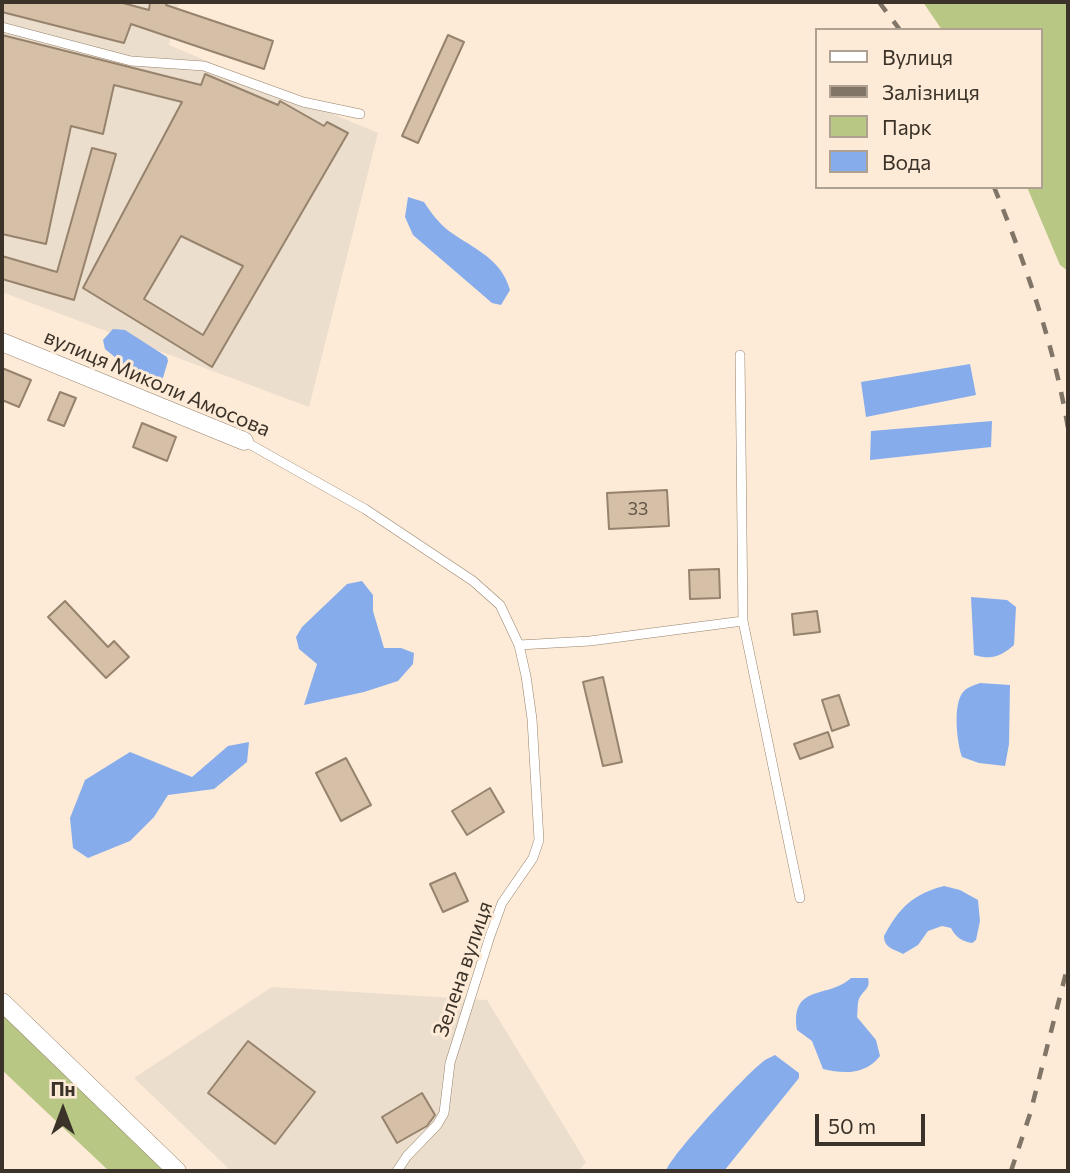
<!DOCTYPE html>
<meta charset="utf-8">
<style>
body{margin:0}
#map{position:relative;width:1070px;height:1173px;overflow:hidden;background:#fdebd7;font-family:Commissioner,sans-serif}
canvas{display:block}
.frame{position:absolute;inset:0;border:4px solid #3b3329;pointer-events:none}
.legend{position:absolute;left:815px;top:28px;width:228px;height:161px;box-sizing:border-box;background:#fdebd7;border:2px solid #afa191;margin:0;padding:9px 12px;list-style:none;font-size:21px;color:#3b3329}
.legend li{display:flex;align-items:center;gap:14px;height:35px}
.legend b{width:35px;border:2px solid #afa191}
.north{position:absolute;left:28px;top:1075px;width:70px;height:70px;-webkit-text-stroke:5px #fdebd7;paint-order:stroke;rotate:0deg;font-size:19px;font-weight:700;line-height:28px;text-align:center;color:#3b3329}
.north::after{content:'';display:block;margin:auto;width:24px;height:32px;background:#3b3329;clip-path:polygon(50% 0,100% 100%,50% 72%,0 100%)}
.scale{position:absolute;left:815px;top:1114px;width:110px;height:32px;box-sizing:border-box;border:4px solid #3b3329;border-top:0;padding-left:9px;font-size:21px;line-height:24px;white-space:nowrap;color:#3b3329;-webkit-text-stroke:5px #fdebd7;paint-order:stroke}
</style>
<div id="map">
<canvas width="1070" height="1173"></canvas>
<div class="frame"></div>
<ul class="legend">
<li><b style="height:9px;background:#fff"></b>Вулиця</li>
<li><b style="height:9px;background:#807567"></b>Залізниця</li>
<li><b style="height:19px;background:#b9c785"></b>Парк</li>
<li><b style="height:19px;background:#86acec"></b>Вода</li>
</ul>
<div class="north">Пн</div>
<div class="scale">50 m</div>
</div>
<script>
const ctx = document.querySelector('canvas').getContext('2d');
ctx.lineJoin = 'round';
function paint(path, color) { ctx.fillStyle = color; ctx.fill(path, 'evenodd'); }
function strokePath(path, color, width, dash) { ctx.strokeStyle = color; ctx.lineWidth = width; ctx.lineCap = dash ? 'butt' : 'round'; ctx.setLineDash(dash || []); ctx.stroke(path); }
function label(font, color, halo, rows, align = 'center') {
  ctx.font = font + ' Commissioner,sans-serif'; ctx.lineWidth = 6; ctx.setLineDash([]); ctx.textBaseline = 'middle'; ctx.strokeStyle = halo; ctx.fillStyle = color; for (const [text, x, y, turn = 0] of rows) {
    ctx.save(); ctx.translate(x, y); ctx.rotate((+turn || 0) * Math.PI / 180); ctx.textAlign = isNaN(turn) ? turn : align; if (halo) ctx.strokeText(text, 0, 0); ctx.fillText(text, 0, 0); ctx.restore();
  }
}
paint(new Path2D(`
 M 2,2 L 179,2 L 169,45 L 378,133 L 309,407 L 2,292 Z
 M 272,987 L 487,1000 L 586,1162 L 579,1171 L 231,1171 L 134,1078 Z`), '#ecdecc');
paint(new Path2D(`
 M 923,2 L 1068,2 L 1068,271 L 1060,265 L 1027,187 L 1040,187 L 1040,30 L 942,30 Z
 M 2,1013 L 169,1171 L 109,1171 L 2,1070 Z`), '#b9c785');
paint(new Path2D(`
 M 408,197 L 424,202 C 431,213 439,223 449,231 C 474,249 501,258 510,290 L 501,305 L 492,303 L 413,235 L 405,217 Z
 M 113,329 L 125,330 L 167,357 L 168,361 L 162,381 L 154,383 L 141,382 L 134,378 L 128,368 L 105,349 L 103,340 Z
 M 970,364 L 976,395 L 866,417 L 861,382 Z
 M 992,421 L 991,447 L 870,460 L 871,431 Z
 M 362,581 L 373,595 L 373,611 L 384,648 L 401,648 L 414,653 L 413,664 L 398,681 L 364,692 L 304,705 L 317,664 L 299,649 L 296,637 L 302,627 L 347,584 Z
 M 971,597 L 1007,600 L 1016,607 L 1014,645 C 1000,657 992,660 974,655 Z
 M 980,683 L 1010,685 L 1009,744 L 1005,766 L 979,763 L 962,757 C 957,743 952,703 964,691 C 968,687 975,685 980,683 Z
 M 249,742 L 247,762 L 214,789 L 168,795 L 154,817 L 130,841 L 88,858 L 73,848 L 70,818 L 85,780 L 130,752 L 192,777 L 228,746 Z
 M 944,886 L 960,890 L 978,900 L 980,921 L 976,940 L 972,943 C 962,941 956,938 951,928 L 942,926 L 928,931 L 918,945 L 903,954 C 894,949 884,948 884,936 C 899,908 913,894 944,886 Z
 M 851,978 L 868,978 C 871,989 863,990 859,999 C 857,1004 858,1012 857,1017 L 876,1040 L 880,1056 C 865,1075 844,1074 823,1069 L 812,1041 L 797,1030 C 790,983 829,999 851,978 Z
 M 775,1055 L 799,1073 L 799,1078 L 724,1171 L 666,1171 C 670,1156 749,1071 765,1060 C 768,1058 772,1057 775,1055 Z`), '#86acec');
const building = new Path2D(`
 M 2,2 L 119,2 L 149,10 L 150,2 L 167,2 L 166,5 L 273,41 L 264,69 L 131,24 L 124,43 L 2,12 Z
 M 2,35 L 201,85 L 205,74 L 278,105 L 280,101 L 324,126 L 327,122 L 348,133 L 212,367 L 83,288 L 182,102 L 114,85 L 103,134 L 71,126 L 46,244 L 2,234 ZM 181,236 L 243,266 L 203,335 L 144,299 Z
 M 448,35 L 464,42 L 418,143 L 402,136 Z
 M 92,148 L 116,154 L 74,300 L 2,279 L 2,256 L 57,272 Z
 M 2,368 L 31,380 L 19,407 L 2,400 Z
 M 60,392 L 76,398 L 64,426 L 48,420 Z
 M 142,423 L 176,437 L 167,461 L 133,447 Z
 M 667,490 L 669,526 L 609,529 L 607,493 Z
 M 719,569 L 720,598 L 690,599 L 689,570 Z
 M 65,601 L 108,647 L 114,641 L 129,657 L 106,678 L 48,617 Z
 M 817,611 L 820,632 L 794,635 L 792,614 Z
 M 603,677 L 622,762 L 603,766 L 583,682 Z
 M 839,695 L 849,725 L 832,731 L 822,700 Z
 M 828,732 L 833,747 L 800,759 L 794,744 Z
 M 346,758 L 371,805 L 341,821 L 316,773 Z
 M 490,788 L 504,812 L 467,835 L 452,811 Z
 M 455,873 L 468,901 L 443,912 L 430,884 Z
 M 248,1041 L 315,1092 L 275,1144 L 208,1093 Z
 M 422,1093 L 435,1115 L 427,1126 L 397,1143 L 382,1117 Z`);
paint(building, '#d5bfa7');
strokePath(building, '#97836d', 2);
const service = new Path2D(`
 M 2,27 L 131,61 L 204,66 L 303,102 L 360,114
 M 244,441 L 365,509 L 473,581 L 500,605 L 519,645 L 526,676 L 532,719 L 539,840 L 533,858 L 502,903 L 490,936 L 450,1063 L 444,1113 L 437,1125 L 407,1156 L 397,1171
 M 743,621 L 800,898
 M 519,645 L 590,641 L 743,621 L 740,355`);
const minor = new Path2D(`
 M 2,342 L 244,441
 M 2,1002 L 177,1171`);
strokePath(service, '#96826c', 10);
strokePath(minor, '#96826c', 19);
strokePath(service, '#fff', 9);
strokePath(minor, '#fff', 18);
strokePath(new Path2D(`
 M 879,2 L 900,30
 M 994,187 C 1026,265 1054,345 1068,428
 M 1011,1171 L 1030,1114 L 1068,965`), '#807567', 4.5, [12, 12]);
label('18px', '#625648', null, [
 ["33",638,509]
]);
label('21px', '#3b3329', '#fdebd7', [
 ["вулиця Миколи Амосова",157,383,23],
 ["Зелена вулиця",463,969,-71]
]);
</script>
